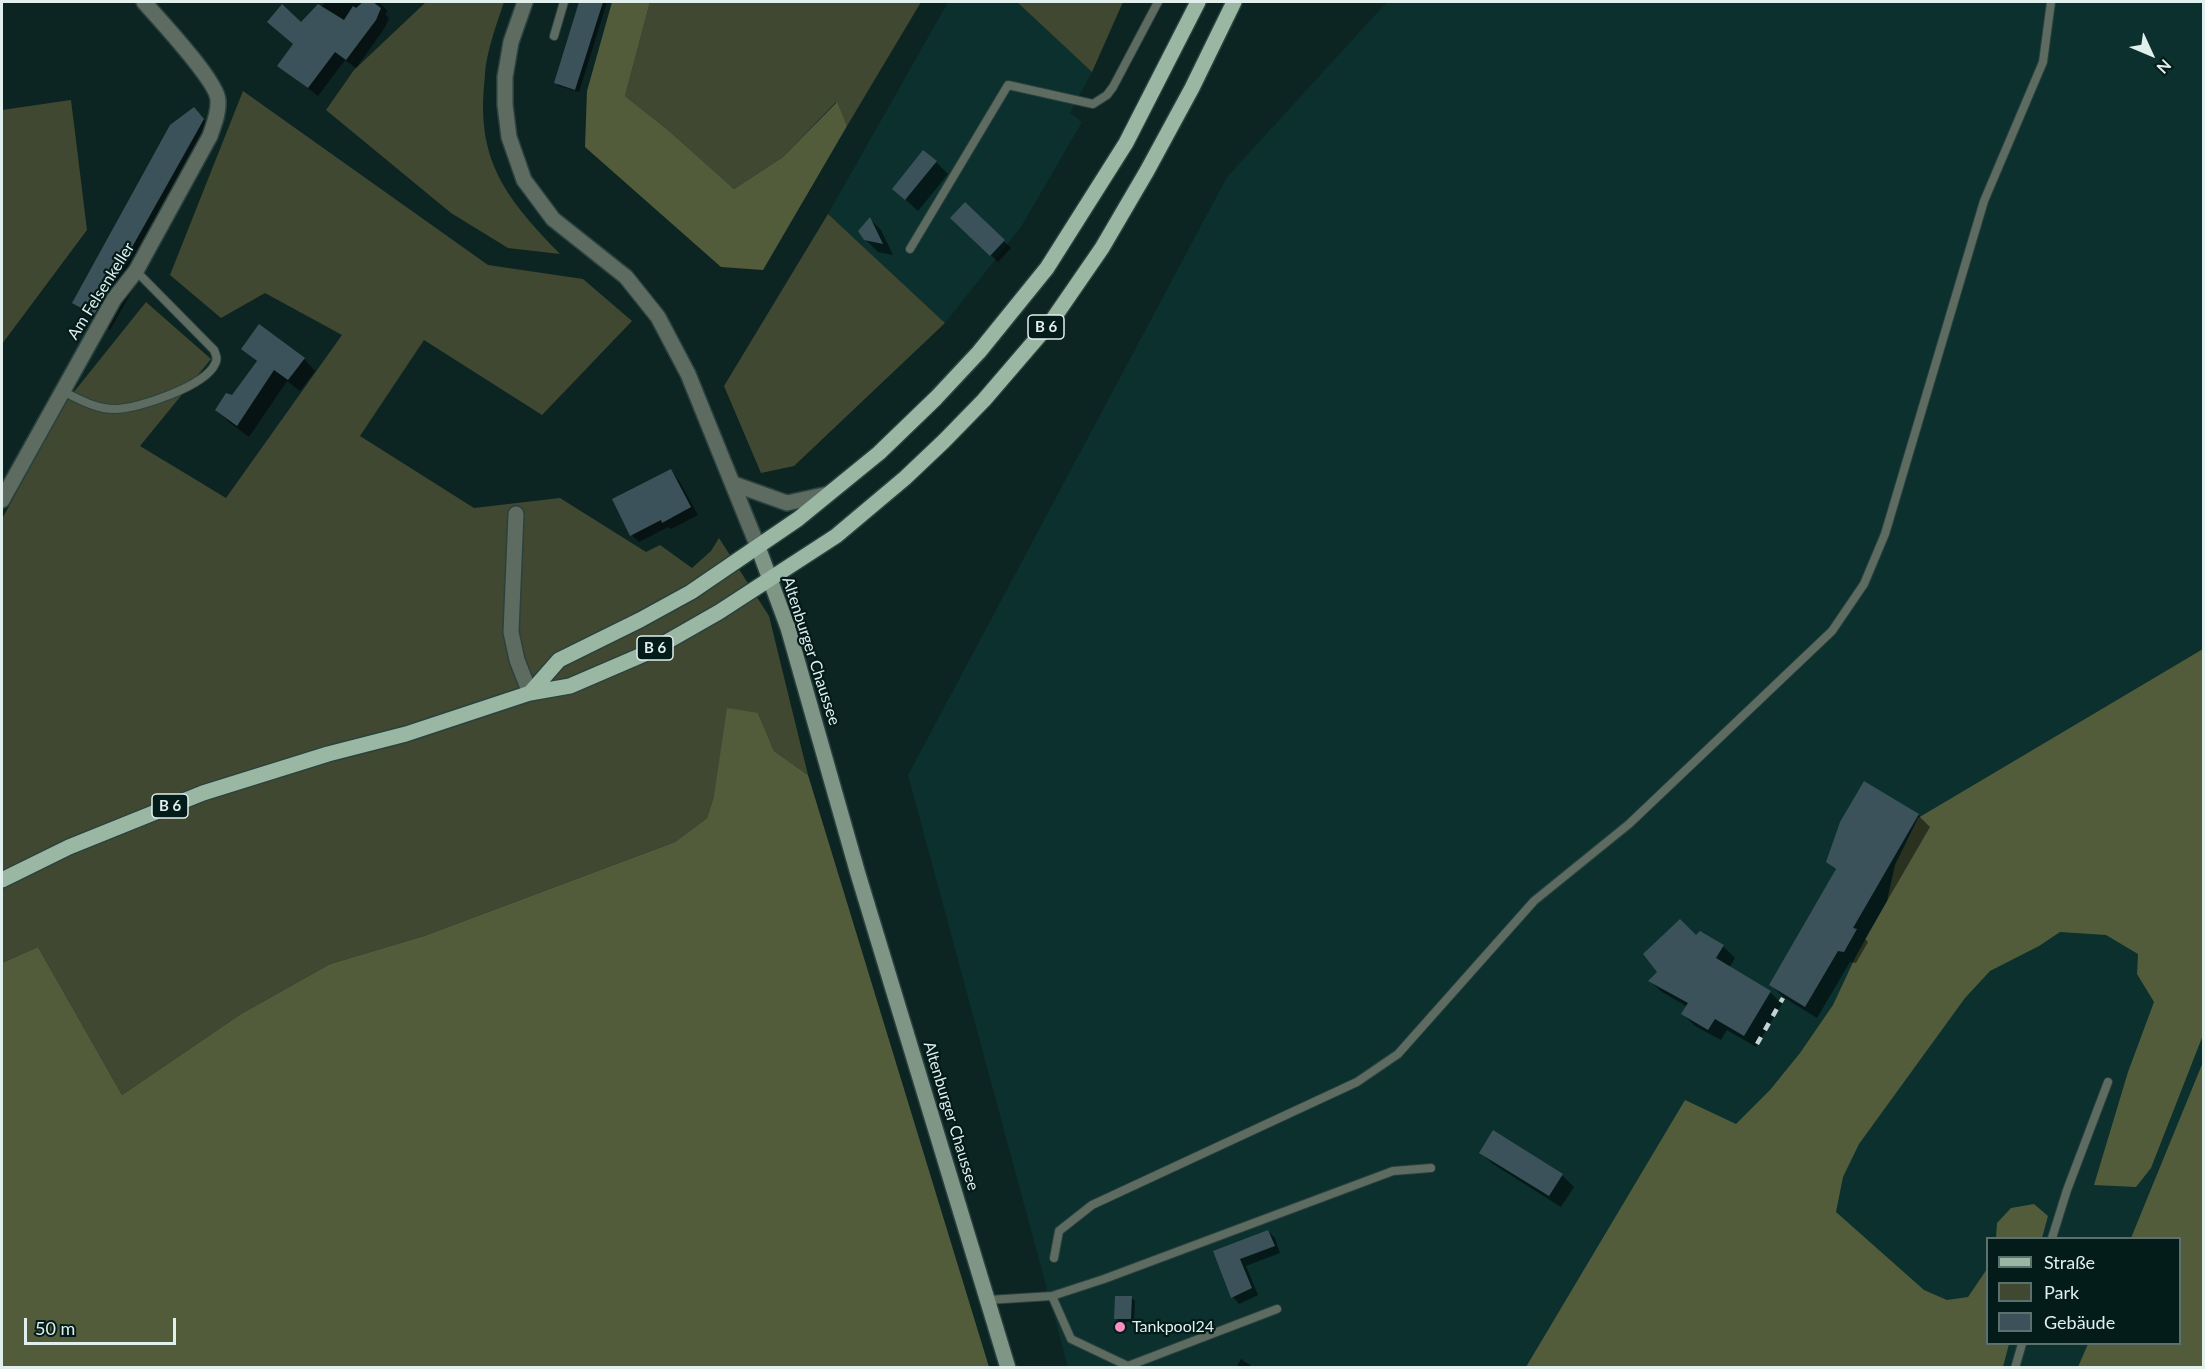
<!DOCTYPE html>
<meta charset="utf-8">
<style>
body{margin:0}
#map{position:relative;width:2205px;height:1369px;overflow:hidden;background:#0c2522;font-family:Lato,sans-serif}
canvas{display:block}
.frame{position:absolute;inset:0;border:3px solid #e1efed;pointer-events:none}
.legend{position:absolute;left:1986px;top:1237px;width:195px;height:108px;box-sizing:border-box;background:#031b19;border:2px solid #5c706e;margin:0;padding:8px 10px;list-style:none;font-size:18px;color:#e1efed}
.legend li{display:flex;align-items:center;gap:12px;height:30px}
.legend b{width:30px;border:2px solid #5c706e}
.north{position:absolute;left:2121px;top:24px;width:60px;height:60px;-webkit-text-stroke:4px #031b19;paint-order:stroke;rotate:134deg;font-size:16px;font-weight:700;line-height:24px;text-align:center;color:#e1efed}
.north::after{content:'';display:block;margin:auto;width:21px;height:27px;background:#e1efed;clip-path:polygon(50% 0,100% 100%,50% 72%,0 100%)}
.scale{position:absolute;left:24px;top:1318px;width:152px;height:27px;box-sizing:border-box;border:3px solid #e1efed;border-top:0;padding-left:8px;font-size:18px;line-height:21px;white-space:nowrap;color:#e1efed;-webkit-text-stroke:4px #031b19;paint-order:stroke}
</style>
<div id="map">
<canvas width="2205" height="1369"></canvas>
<div class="frame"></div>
<ul class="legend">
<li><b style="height:8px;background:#99b7a2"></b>Straße</li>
<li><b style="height:16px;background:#414832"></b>Park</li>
<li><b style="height:16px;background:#3c525a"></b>Gebäude</li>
</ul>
<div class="north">N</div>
<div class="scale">50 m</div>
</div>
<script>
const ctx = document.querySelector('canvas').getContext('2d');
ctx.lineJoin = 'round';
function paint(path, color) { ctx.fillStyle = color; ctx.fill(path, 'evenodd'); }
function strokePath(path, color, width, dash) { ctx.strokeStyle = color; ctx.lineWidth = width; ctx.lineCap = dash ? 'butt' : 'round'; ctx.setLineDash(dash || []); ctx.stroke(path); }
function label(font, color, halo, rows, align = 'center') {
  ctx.font = font + ' Lato,sans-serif'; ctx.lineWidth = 4.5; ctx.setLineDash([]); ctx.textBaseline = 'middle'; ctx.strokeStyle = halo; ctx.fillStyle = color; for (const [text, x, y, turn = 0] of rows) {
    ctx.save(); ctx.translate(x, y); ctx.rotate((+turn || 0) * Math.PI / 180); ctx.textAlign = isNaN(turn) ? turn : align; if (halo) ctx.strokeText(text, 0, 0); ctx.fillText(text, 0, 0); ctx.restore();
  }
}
paint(new Path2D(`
 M 948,2 L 1017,2 L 1092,72 L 1070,113 L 1082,122 L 1021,227 L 945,323 L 828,214 Z
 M 1387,2 L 2203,2 L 2203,1367 L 1068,1367 L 908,775 L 1227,177 ZM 1988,1238 L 2180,1238 L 2180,1344 L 1988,1344 Z`), '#0b302d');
paint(new Path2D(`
 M 426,2 L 504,2 C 498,20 491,39 487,59 C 485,67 485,77 484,86 C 477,164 509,201 560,254 L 508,248 L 451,213 L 326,110 L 354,70 Z
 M 650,2 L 921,2 L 847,126 L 836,102 L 783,157 L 734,189 L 668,130 L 625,96 Z
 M 1017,2 L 1123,2 L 1092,72 Z
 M 243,91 L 488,265 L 583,279 L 632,321 L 542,415 L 424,340 L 360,436 L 474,508 L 560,498 L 646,552 L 660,545 L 692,568 L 711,551 L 719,538 L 769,616 L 808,775 L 774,751 L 758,713 L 714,796 L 707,818 L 675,842 L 424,936 L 330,964 L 241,1014 L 122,1095 L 38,947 L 2,963 L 2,519 L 65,403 L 146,302 L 211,359 L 140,446 L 226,498 L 342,335 L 265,293 L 221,318 L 170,275 Z
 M 71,100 L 87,230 L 2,344 L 2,110 Z
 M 828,214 L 945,323 L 794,466 L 761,473 L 724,386 Z`), '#414832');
paint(new Path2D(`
 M 612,2 L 650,2 L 625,96 L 668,130 L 734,189 L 783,157 L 837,102 L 847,126 L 763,270 L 721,267 L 585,147 L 587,91 Z
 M 2203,649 L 2203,1035 L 2151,1168 L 2136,1187 L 2094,1185 L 2128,1072 L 2154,1002 L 2137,974 L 2138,954 L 2106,935 L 2060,932 L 2039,946 L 1990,971 L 1965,998 L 1859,1144 L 1843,1177 L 1836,1212 L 1924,1290 L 1947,1300 L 1968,1297 L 1987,1269 L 1988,1344 L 2009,1344 L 2003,1367 L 1526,1367 L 1685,1100 L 1736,1124 L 1770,1090 L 1800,1053 L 1833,1005 L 1856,956 L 1887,901 L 1895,865 L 1918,818 Z
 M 727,708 L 758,713 L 774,751 L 808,775 L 989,1367 L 2,1367 L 2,963 L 38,947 L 122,1095 L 241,1014 L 330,964 L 424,936 L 675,842 L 707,818 L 714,796 Z
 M 2203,1062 L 2203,1367 L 2078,1367 L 2088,1344 L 2180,1344 L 2180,1238 L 2131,1238 Z
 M 2034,1204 L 2048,1216 L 2042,1238 L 1996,1238 L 1997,1223 L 2011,1208 Z`), '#525c3b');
paint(new Path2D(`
 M 325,2 L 379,2 L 388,11 L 385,14 L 389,18 L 384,29 L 356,68 L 345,60 L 318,96 L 279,66 L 294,45 L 269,22 L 301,24 L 321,8 Z
 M 581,2 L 607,2 L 579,92 L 559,86 L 556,83 Z
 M 194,109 L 219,136 L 110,330 L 90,318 L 74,302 Z
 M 936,162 L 948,174 L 918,211 L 894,189 Z
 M 965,204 L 1011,248 L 998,262 L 952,218 Z
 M 870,219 L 881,230 L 893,255 L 878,252 L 865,239 Z
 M 243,349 L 304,359 L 315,371 L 300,391 L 287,381 L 249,437 L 229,422 L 217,410 L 233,397 L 258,363 Z
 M 671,471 L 678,479 L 698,515 L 671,529 L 668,527 L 639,542 L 632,535 Z
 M 1918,815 L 1930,827 L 1865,939 L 1868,942 L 1856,963 L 1850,962 L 1817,1018 L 1783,997 L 1771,985 L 1837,871 L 1828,862 Z
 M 1696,937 L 1723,946 L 1735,958 L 1729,968 L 1770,992 L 1782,1004 L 1756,1047 L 1727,1030 L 1721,1040 L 1695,1026 L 1683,1014 L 1688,1007 L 1662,992 L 1650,981 Z
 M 1481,1153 L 1562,1175 L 1574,1187 L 1561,1207 L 1493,1164 Z
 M 1268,1231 L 1275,1238 L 1280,1253 L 1246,1266 L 1258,1295 L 1239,1304 L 1233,1297 L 1215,1252 Z
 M 1132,1298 L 1135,1301 L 1134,1322 L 1119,1322 L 1116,1318 Z
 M 1241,1359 L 1254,1368 L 1236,1368 Z`), '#0007');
paint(new Path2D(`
 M 363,2 L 373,2 L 381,8 L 376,20 L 346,60 L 335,52 L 308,88 L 277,66 L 293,44 L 267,22 L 282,4 L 301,22 L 318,4 L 344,20 L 353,6 L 356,8 Z
 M 579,2 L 603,2 L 575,90 L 554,83 Z
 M 194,107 L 204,119 L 94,315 L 72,303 L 170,125 Z
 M 923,150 L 937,161 L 905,200 L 892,189 Z
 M 965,202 L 1005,240 L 990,256 L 950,218 Z
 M 870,217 L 883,244 L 864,240 L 858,231 Z
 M 259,324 L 305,358 L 288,380 L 274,370 L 237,426 L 215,410 L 226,393 L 232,395 L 257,361 L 241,349 Z
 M 671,469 L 691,507 L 662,523 L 661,520 L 630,536 L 612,499 Z
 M 1864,781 L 1919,814 L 1853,928 L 1857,929 L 1844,952 L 1838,951 L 1805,1007 L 1769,985 L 1836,869 L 1826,862 L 1840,822 Z
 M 1680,919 L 1696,935 L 1700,931 L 1724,945 L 1716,958 L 1771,991 L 1744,1036 L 1715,1019 L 1708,1030 L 1681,1014 L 1688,1003 L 1648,981 L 1657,972 L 1643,954 Z
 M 1493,1130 L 1563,1174 L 1549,1196 L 1479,1153 Z
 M 1268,1230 L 1275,1246 L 1240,1259 L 1252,1288 L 1231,1298 L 1213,1251 Z
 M 1115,1296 L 1132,1296 L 1131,1319 L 1114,1319 Z`), '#3c525a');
const service = new Path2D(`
 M 554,36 L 564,2
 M 910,249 L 1008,85 L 1093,104 L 1107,95 L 1113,87 L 1158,2
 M 62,391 C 79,399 95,409 115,409 C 138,409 205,386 215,364 C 218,359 216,355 214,350 L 136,271
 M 2052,1238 L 2067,1190 L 2108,1082
 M 1054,1258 L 1059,1231 L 1092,1205 L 1357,1082 L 1398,1054 L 1534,901 L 1629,824 L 1832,631 L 1864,584 L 1885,534 L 1984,201 L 2043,62 L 2051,2
 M 1052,1296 L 1104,1279 L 1393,1171 L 1431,1168
 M 988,1300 L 1052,1296 L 1071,1339 L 1128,1366 L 1277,1309
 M 2015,1368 L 2022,1344`);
const minor = new Path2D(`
 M 2,500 L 114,299 L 136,271 L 210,136 C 214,124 219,113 218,100 C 217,81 159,19 144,2
 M 516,514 L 511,632 L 517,660 L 530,693`);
const tertiary = new Path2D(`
 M 525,2 L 511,42 L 505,77 L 505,105 L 509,137 L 524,180 L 553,219 L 626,277 L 658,317 L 688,374 L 758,547
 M 734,484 L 787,503 L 828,494`);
const secondary = new Path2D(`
 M 758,547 L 788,628 L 858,874 L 1008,1368`);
const primary = new Path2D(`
 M 530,693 L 559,660 L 640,620 L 691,592 L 798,519 L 879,453 L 936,398 L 979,352 L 1047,268 L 1126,143 L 1198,2
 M 2,880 L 69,847 L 203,793 L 328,754 L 406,734 L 530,693 L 570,686 L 649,652 L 719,612 L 836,536 L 905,478 L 944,441 L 984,400 L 1051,322 L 1102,248 L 1147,171 L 1192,88 L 1234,2`);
strokePath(service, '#2a413e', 10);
strokePath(minor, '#2a413e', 18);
strokePath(tertiary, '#2a413e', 18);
strokePath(secondary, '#2a413e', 18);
strokePath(primary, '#2a413e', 18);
strokePath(service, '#5d6b61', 8);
strokePath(minor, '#5d6b61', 15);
strokePath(tertiary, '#5d6b61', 15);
strokePath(secondary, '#7f9686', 15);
strokePath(primary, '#99b7a2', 15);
strokePath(new Path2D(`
 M 1757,1044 L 1783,998`), '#c3d3d1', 4.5, [8, 8]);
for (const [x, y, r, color] of [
 [1120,1327,6,"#fc8fc1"]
]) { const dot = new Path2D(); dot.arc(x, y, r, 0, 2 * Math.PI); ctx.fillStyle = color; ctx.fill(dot); strokePath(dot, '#031b19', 2); }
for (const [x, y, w] of [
 [1046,327,36],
 [655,648,36],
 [170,806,36]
]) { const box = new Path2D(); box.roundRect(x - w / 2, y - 12, w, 24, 4.5); ctx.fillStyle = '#031b19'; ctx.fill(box); strokePath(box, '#e1efed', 1.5); }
label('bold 15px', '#e1efed', null, [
 ["B 6",1046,327],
 ["B 6",655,648],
 ["B 6",170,806]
]);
label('16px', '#e1efed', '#031b19', [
 ["Am Felsenkeller",101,291,-58],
 ["Altenburger Chaussee",811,651,72],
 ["Altenburger Chaussee",951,1116,73]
]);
label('16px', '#e1efed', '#031b19', [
 ["Tankpool24",1132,1327]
], 'left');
</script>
